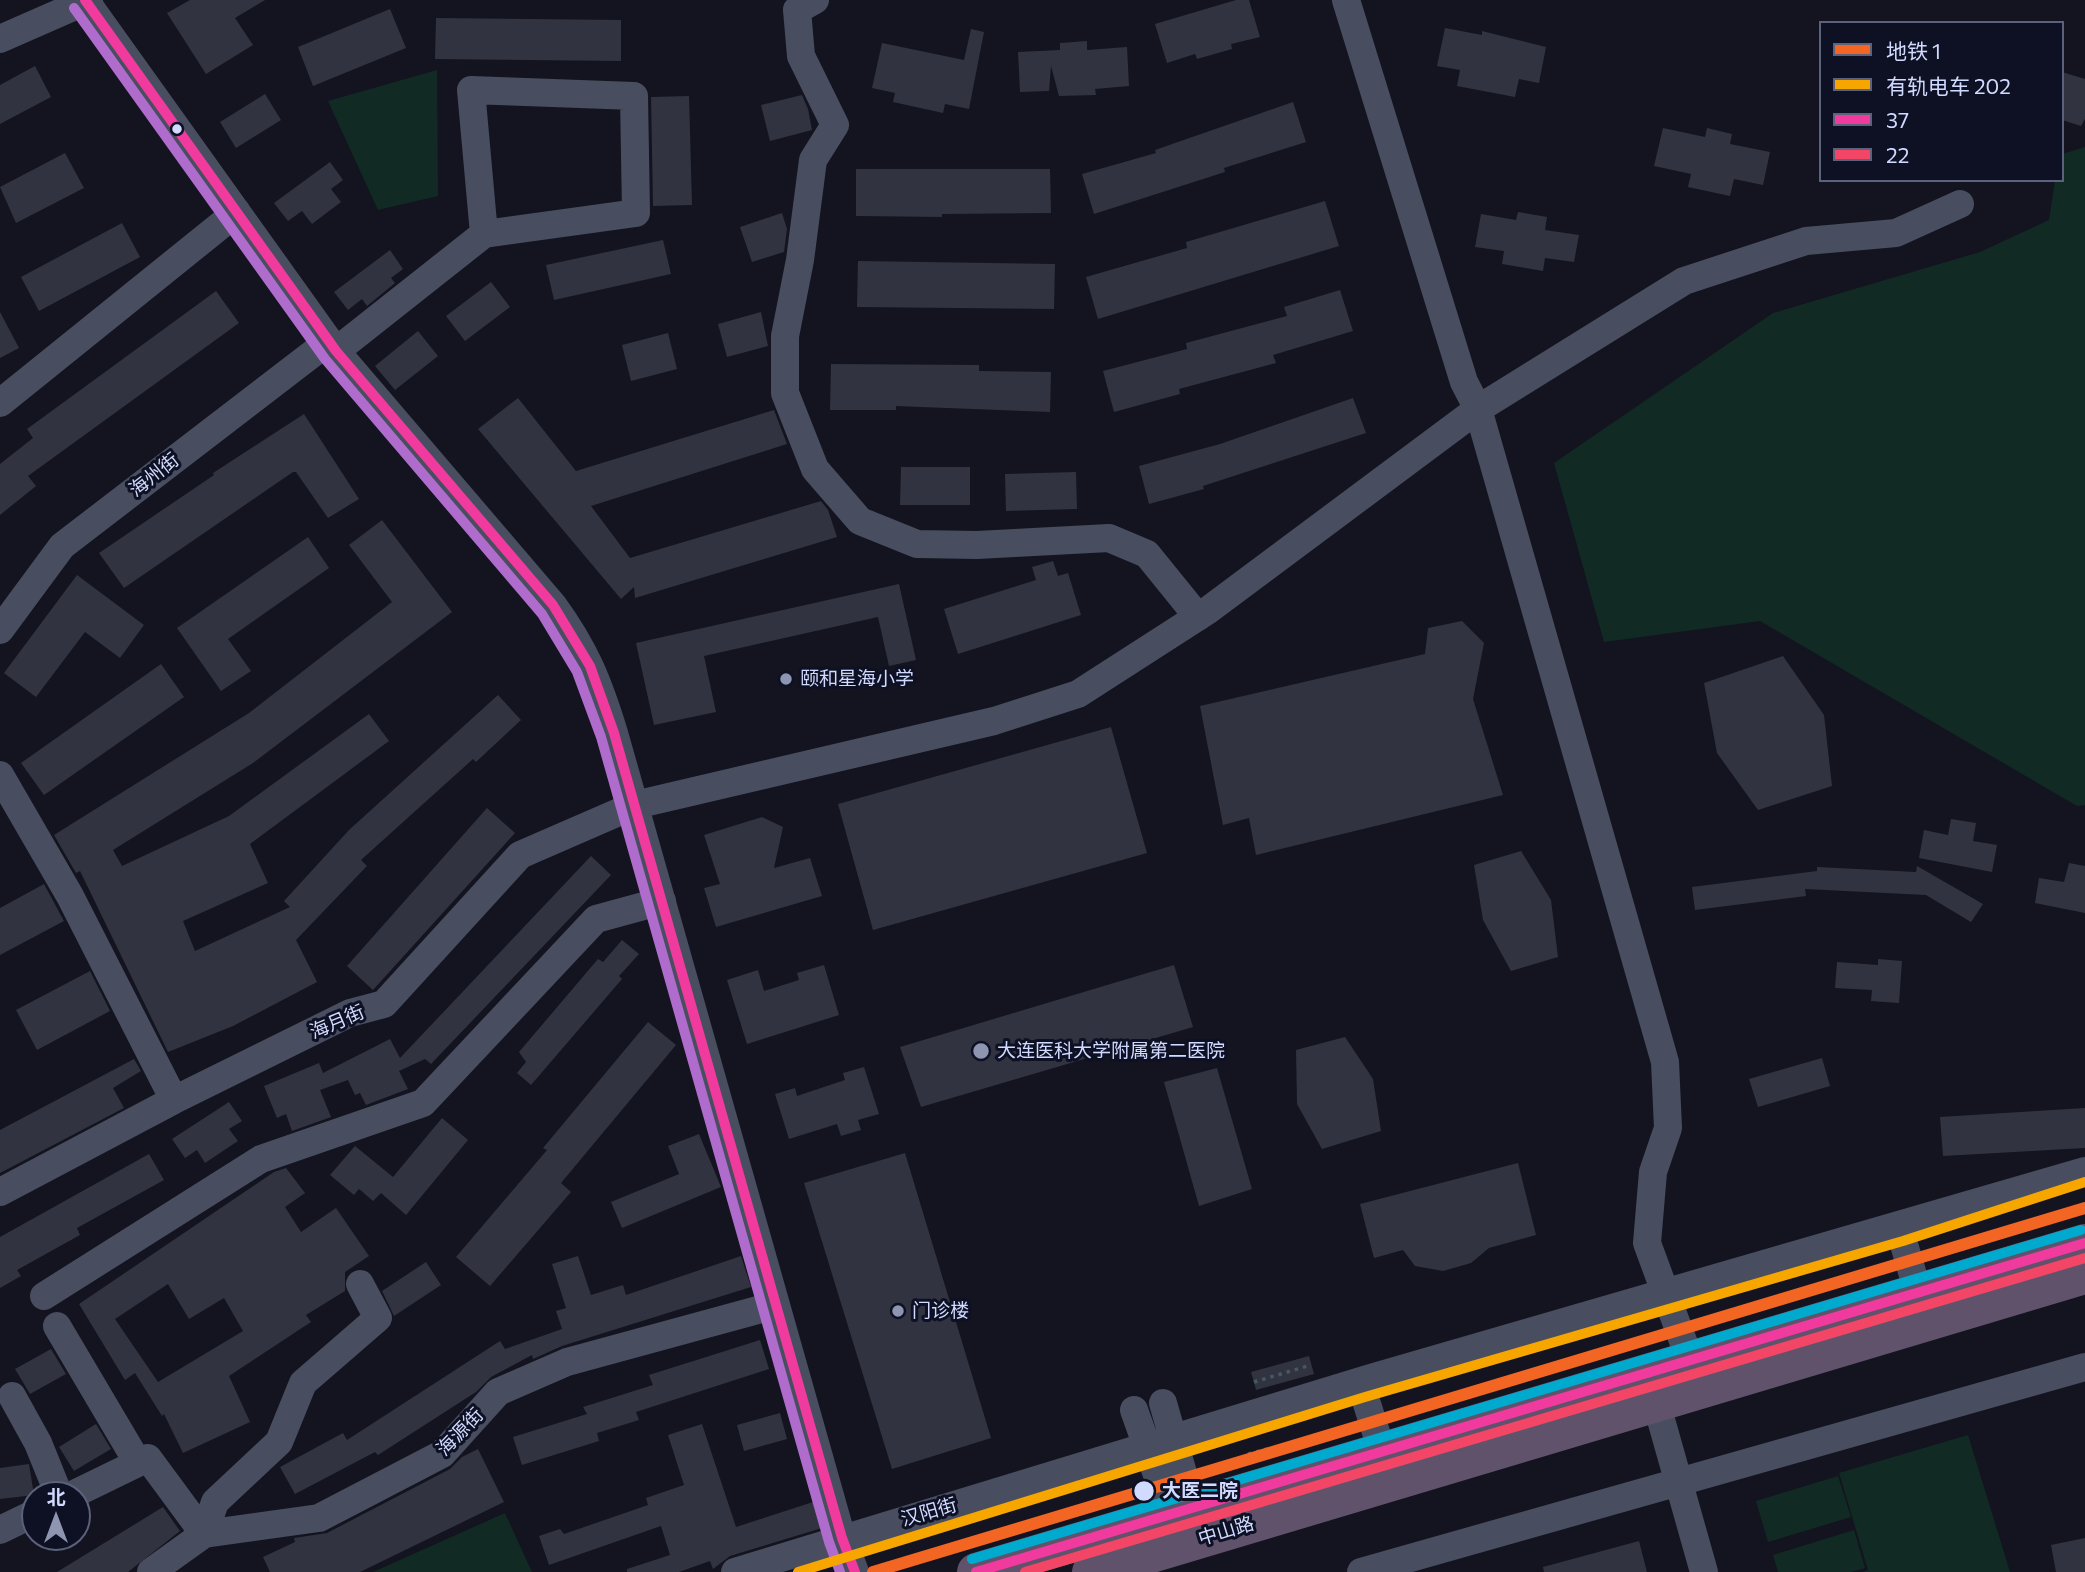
<!DOCTYPE html>
<meta charset="utf-8">
<style>
body{margin:0}
#map{position:relative;width:2085px;height:1572px;overflow:hidden;background:#13141f;font-family:Commissioner,"Noto Sans SC",sans-serif}
canvas{display:block}
.legend{position:absolute;left:1819px;top:21px;width:245px;height:161px;box-sizing:border-box;background:#0e1124;border:2px solid #5c617c;margin:0;padding:9px 12px;list-style:none;font-size:21px;color:#d1daff}
.legend li{display:flex;align-items:center;gap:14px;height:35px}
.legend b{width:35px;border:2px solid #5c617c}
.north{position:absolute;left:21px;top:1481px;width:70px;height:70px;box-sizing:border-box;background:#0e1124;border:2px solid #5c617c;border-radius:50%;rotate:0deg;font-size:19px;font-weight:700;line-height:28px;text-align:center;color:#d1daff}
.north::after{content:'';display:block;margin:auto;width:24px;height:32px;background:#8e95b1;clip-path:polygon(50% 0,100% 100%,50% 72%,0 100%)}
</style>
<div id="map">
<canvas width="2085" height="1572"></canvas>
<ul class="legend">
<li><b style="height:9px;background:#f26522"></b>地铁 1</li>
<li><b style="height:9px;background:#f7a600"></b>有轨电车 202</li>
<li><b style="height:9px;background:#f13a9d"></b>37</li>
<li><b style="height:9px;background:#f34667"></b>22</li>
</ul>
<div class="north">北</div>
</div>
<script>
const ctx = document.querySelector('canvas').getContext('2d');
ctx.lineJoin = 'round';
function paint(path, color) { ctx.fillStyle = color; ctx.fill(path, 'evenodd'); }
function strokePath(path, color, width, dash) { ctx.strokeStyle = color; ctx.lineWidth = width; ctx.lineCap = dash ? 'butt' : 'round'; ctx.setLineDash(dash || []); ctx.stroke(path); }
function label(font, color, halo, rows, align = 'center') {
  ctx.font = font + ' Commissioner,"Noto Sans SC",sans-serif'; ctx.lineWidth = 6; ctx.setLineDash([]); ctx.textBaseline = 'middle'; ctx.strokeStyle = halo; ctx.fillStyle = color; for (const [text, x, y, turn = 0] of rows) {
    ctx.save(); ctx.translate(x, y); ctx.rotate((+turn || 0) * Math.PI / 180); ctx.textAlign = isNaN(turn) ? turn : align; if (halo) ctx.strokeText(text, 0, 0); ctx.fillText(text, 0, 0); ctx.restore();
  }
}
paint(new Path2D(`
 M 437,70 L 438,196 L 378,210 L 328,101 Z
 M 2085,147 L 2085,805 L 2077,806 L 1760,621 L 1604,642 L 1554,463 L 1773,313 L 1980,252 L 2049,220 L 2055,180 L 2062,180 L 2062,154 Z
 M 1968,1435 L 2010,1572 L 1863,1572 L 1868,1570 L 1839,1473 Z
 M 1838,1476 L 1851,1517 L 1768,1542 L 1756,1501 Z
 M 505,1513 L 532,1572 L 373,1572 Z
 M 1854,1530 L 1865,1568 L 1851,1572 L 1778,1572 L 1773,1555 Z`), '#112a23');
paint(new Path2D(`
 M 190,0 L 265,0 L 235,18 L 253,45 L 206,74 L 167,13 Z
 M 1236,0 L 1249,0 L 1260,37 L 1231,44 L 1232,49 L 1197,59 L 1195,54 L 1167,63 L 1155,24 Z
 M 390,9 L 406,48 L 313,86 L 298,47 Z
 M 436,18 L 621,20 L 621,61 L 435,59 Z
 M 1445,28 L 1482,35 L 1482,31 L 1546,47 L 1539,83 L 1519,79 L 1515,97 L 1457,86 L 1460,70 L 1437,66 Z
 M 971,29 L 984,32 L 969,109 L 945,104 L 943,113 L 893,102 L 895,93 L 872,88 L 882,43 L 964,60 Z
 M 1087,41 L 1087,50 L 1127,47 L 1129,86 L 1095,89 L 1096,95 L 1059,96 L 1051,66 L 1049,91 L 1020,92 L 1018,52 L 1060,50 L 1060,43 Z
 M 35,66 L 51,97 L 0,124 L 0,85 Z
 M 2062,72 L 2085,79 L 2085,119 L 2081,126 L 2062,120 Z
 M 265,94 L 281,120 L 236,148 L 220,122 Z
 M 802,95 L 808,109 L 812,130 L 770,141 L 761,105 Z
 M 689,96 L 692,205 L 653,206 L 651,97 Z
 M 1293,102 L 1306,142 L 1224,168 L 1225,172 L 1094,214 L 1082,174 L 1156,153 L 1155,150 Z
 M 1663,128 L 1705,137 L 1707,128 L 1732,134 L 1730,144 L 1770,152 L 1763,185 L 1734,179 L 1730,196 L 1688,187 L 1691,174 L 1654,166 Z
 M 65,153 L 84,188 L 16,223 L 0,187 Z
 M 330,162 L 343,180 L 331,189 L 341,202 L 312,224 L 302,211 L 288,221 L 274,203 Z
 M 856,169 L 1050,169 L 1051,213 L 942,214 L 942,217 L 856,216 Z
 M 1325,201 L 1339,246 L 1098,319 L 1086,277 L 1187,248 L 1186,242 Z
 M 1518,212 L 1547,217 L 1545,230 L 1579,235 L 1574,262 L 1545,258 L 1543,271 L 1502,264 L 1504,251 L 1475,247 L 1481,214 L 1516,220 Z
 M 782,213 L 787,229 L 784,252 L 752,262 L 740,227 Z
 M 122,223 L 140,257 L 39,311 L 21,277 Z
 M 663,240 L 671,274 L 554,300 L 546,265 Z
 M 390,250 L 403,269 L 391,278 L 395,283 L 367,306 L 362,299 L 348,310 L 334,292 Z
 M 858,261 L 1055,264 L 1054,309 L 857,307 Z
 M 491,282 L 510,307 L 465,341 L 446,316 Z
 M 1340,290 L 1353,331 L 1273,355 L 1276,363 L 1179,389 L 1180,394 L 1114,412 L 1103,371 L 1187,349 L 1186,343 L 1287,316 L 1284,307 Z
 M 216,291 L 239,323 L 28,476 L 36,486 L 0,515 L 0,464 L 33,438 L 27,429 Z
 M 0,312 L 19,348 L 0,358 Z
 M 761,312 L 768,346 L 727,357 L 718,324 Z
 M 418,331 L 438,356 L 395,390 L 375,366 Z
 M 668,333 L 677,369 L 631,381 L 622,345 Z
 M 831,364 L 979,365 L 979,371 L 1051,372 L 1050,412 L 896,406 L 896,410 L 830,410 Z
 M 518,398 L 576,471 L 774,410 L 787,444 L 591,506 L 630,558 L 821,501 L 828,510 L 837,537 L 635,598 L 634,587 L 621,599 L 478,429 Z
 M 1353,398 L 1366,433 L 1203,486 L 1204,489 L 1149,504 L 1139,466 L 1220,444 Z
 M 304,414 L 359,499 L 328,518 L 296,472 L 293,472 L 124,588 L 99,553 L 214,475 L 213,473 Z
 M 901,467 L 970,467 L 970,505 L 900,505 Z
 M 1076,472 L 1077,509 L 1006,511 L 1005,474 Z
 M 382,520 L 452,612 L 253,763 L 113,850 L 122,866 L 229,816 L 369,714 L 389,741 L 250,844 L 268,883 L 183,921 L 195,951 L 290,907 L 284,901 L 349,830 L 498,695 L 521,720 L 476,762 L 473,759 L 361,860 L 367,866 L 296,940 L 317,982 L 233,1026 L 168,1052 L 80,871 L 76,873 L 54,835 L 249,713 L 392,602 L 349,545 Z
 M 308,537 L 329,568 L 228,639 L 251,671 L 221,691 L 177,628 Z
 M 1053,561 L 1058,576 L 1068,573 L 1081,615 L 958,654 L 944,609 L 1036,580 L 1032,567 Z
 M 77,575 L 144,625 L 120,658 L 85,632 L 36,697 L 4,673 Z
 M 899,584 L 916,660 L 889,666 L 878,617 L 704,656 L 716,712 L 654,725 L 636,643 Z
 M 1462,621 L 1484,643 L 1473,699 L 1503,795 L 1256,855 L 1249,818 L 1223,825 L 1200,706 L 1425,654 L 1428,628 Z
 M 1783,656 L 1824,715 L 1832,786 L 1758,810 L 1717,753 L 1704,683 Z
 M 161,664 L 184,697 L 44,795 L 21,763 Z
 M 1111,727 L 1147,853 L 873,930 L 838,804 Z
 M 487,808 L 515,833 L 373,990 L 347,966 Z
 M 762,817 L 783,827 L 774,868 L 810,858 L 822,896 L 716,927 L 704,888 L 720,884 L 704,835 Z
 M 1951,819 L 1976,823 L 1973,841 L 1997,845 L 1992,872 L 1919,858 L 1924,830 L 1948,835 Z
 M 1521,851 L 1551,900 L 1558,957 L 1511,971 L 1483,920 L 1474,865 Z
 M 591,856 L 611,875 L 431,1064 L 425,1059 L 399,1071 L 408,1089 L 366,1105 L 360,1093 L 355,1095 L 348,1080 L 320,1090 L 331,1117 L 292,1131 L 286,1114 L 277,1118 L 264,1086 L 319,1063 L 323,1073 L 390,1039 L 400,1058 Z
 M 2069,863 L 2085,866 L 2085,913 L 2035,903 L 2039,878 L 2064,882 Z
 M 1917,866 L 1983,904 L 1971,922 L 1926,895 L 1805,889 L 1806,896 L 1695,910 L 1692,887 L 1817,871 L 1817,867 L 1916,872 Z
 M 44,884 L 64,921 L 0,955 L 0,908 Z
 M 622,940 L 639,954 L 619,976 L 622,979 L 531,1085 L 517,1073 L 526,1062 L 519,1052 L 598,959 L 603,962 Z
 M 1878,959 L 1902,961 L 1899,1003 L 1871,1001 L 1872,990 L 1835,988 L 1837,962 L 1878,965 Z
 M 824,965 L 839,1015 L 747,1044 L 727,980 L 758,970 L 764,991 L 799,980 L 797,973 Z
 M 1174,965 L 1193,1027 L 921,1107 L 900,1047 Z
 M 90,971 L 110,1011 L 37,1050 L 16,1010 Z
 M 648,1022 L 676,1045 L 561,1183 L 571,1192 L 490,1286 L 456,1257 L 547,1150 L 543,1148 Z
 M 1345,1037 L 1373,1079 L 1381,1131 L 1322,1149 L 1297,1104 L 1296,1050 Z
 M 1822,1058 L 1830,1086 L 1758,1107 L 1749,1079 Z
 M 134,1059 L 141,1071 L 113,1088 L 124,1108 L 0,1173 L 0,1130 Z
 M 864,1067 L 879,1114 L 858,1120 L 861,1130 L 841,1136 L 837,1124 L 789,1139 L 775,1094 L 795,1088 L 797,1096 L 845,1080 L 843,1073 Z
 M 1217,1068 L 1252,1189 L 1199,1206 L 1164,1082 Z
 M 229,1102 L 242,1121 L 229,1129 L 238,1141 L 205,1163 L 197,1150 L 185,1158 L 172,1139 Z
 M 2085,1108 L 2085,1148 L 1943,1156 L 1940,1117 Z
 M 442,1118 L 468,1140 L 406,1215 L 381,1193 L 373,1201 L 359,1189 L 354,1195 L 330,1175 L 355,1146 L 393,1177 Z
 M 699,1134 L 721,1187 L 622,1228 L 611,1202 L 679,1174 L 668,1146 Z
 M 905,1153 L 991,1438 L 892,1469 L 804,1183 Z
 M 149,1154 L 164,1180 L 77,1228 L 80,1235 L 17,1270 L 21,1276 L 0,1288 L 0,1237 Z
 M 1518,1163 L 1536,1235 L 1489,1248 L 1471,1263 L 1443,1271 L 1415,1266 L 1403,1250 L 1374,1258 L 1360,1204 Z
 M 286,1168 L 305,1193 L 285,1207 L 301,1232 L 336,1208 L 369,1256 L 345,1272 L 345,1291 L 306,1315 L 311,1322 L 229,1376 L 250,1422 L 183,1453 L 164,1414 L 162,1416 L 135,1373 L 125,1380 L 79,1304 L 274,1172 ZM 168,1284 L 189,1319 L 224,1298 L 243,1331 L 158,1382 L 115,1319 Z
 M 578,1256 L 591,1295 L 623,1285 L 626,1295 L 741,1256 L 751,1287 L 562,1346 L 533,1359 L 532,1355 L 491,1377 L 476,1392 L 378,1455 L 375,1452 L 295,1494 L 280,1467 L 343,1433 L 347,1440 L 500,1341 L 505,1349 L 562,1329 L 556,1311 L 566,1308 L 552,1264 Z
 M 426,1262 L 441,1285 L 394,1316 L 382,1291 Z
 M 760,1340 L 769,1369 L 636,1412 L 639,1420 L 597,1433 L 599,1441 L 522,1465 L 513,1437 L 587,1414 L 583,1407 L 653,1385 L 649,1375 Z
 M 51,1349 L 66,1374 L 30,1394 L 15,1369 Z
 M 1309,1356 L 1314,1374 L 1256,1390 L 1251,1372 Z
 M 780,1413 L 787,1439 L 744,1451 L 737,1425 Z
 M 96,1424 L 111,1449 L 74,1471 L 59,1447 Z
 M 702,1424 L 736,1527 L 813,1502 L 822,1528 L 730,1556 L 713,1569 L 710,1561 L 679,1572 L 627,1572 L 627,1569 L 670,1555 L 661,1526 L 549,1565 L 539,1536 L 560,1529 L 564,1534 L 648,1505 L 646,1498 L 684,1485 L 668,1435 Z
 M 478,1449 L 504,1502 L 360,1572 L 270,1572 L 263,1557 L 295,1542 L 294,1538 L 327,1533 L 450,1469 L 462,1457 Z
 M 29,1464 L 34,1495 L 0,1499 L 0,1468 Z
 M 163,1507 L 180,1531 L 128,1572 L 57,1572 Z
 M 2085,1538 L 2085,1572 L 2056,1572 L 2051,1545 Z
 M 1639,1541 L 1647,1572 L 1544,1572 L 1543,1567 Z`), '#313341');
strokePath(new Path2D(`
 M 1254,1382 L 1311,1365
 M 1248,1454 L 1271,1448`), '#45595f', 3.5, [3.5, 5]);
strokePath(new Path2D(`
 M 85,0 L 336,351 L 553,605 C 585,649 598,681 614,733 L 842,1538 L 855,1572
 M 815,0 L 797,10 L 801,56 L 835,125 L 813,160 L 800,260 L 785,336 L 785,393 L 815,469 L 860,521 L 917,544 L 977,545 L 1109,538 L 1147,554 L 1198,617
 M 1346,0 L 1464,382 L 1478,409 L 1665,1062 L 1668,1128 L 1653,1172 L 1647,1243 L 1690,1360
 M 0,39 L 89,0
 M 336,351 L 484,234 L 636,213 L 634,96 L 471,90 L 484,234
 M 0,403 L 237,212
 M 0,630 L 62,546 L 329,341
 M 0,775 L 70,896 L 174,1100
 M 0,1192 L 174,1100 L 350,1013 L 384,1004 L 520,855 L 635,805 L 994,721 L 1078,694 L 1207,611 L 1478,409 L 1684,281 L 1806,241 L 1896,233 L 1960,204
 M 1903,1241 L 1918,1292
 M 44,1296 L 261,1159 L 423,1103 L 596,919 L 662,901
 M 57,1326 L 138,1463
 M 1360,1382 L 1382,1451
 M 12,1396 L 38,1443 L 59,1495
 M 1656,1402 L 1704,1572
 M 1163,1403 L 1193,1508
 M 1134,1410 L 1171,1514
 M 72,1495 L 148,1458 L 204,1534
 M 0,1530 L 35,1513
 M 204,1534 L 215,1502 L 279,1442 L 303,1383 L 378,1318 L 360,1284
 M 151,1572 L 204,1534 L 319,1518 L 442,1454 L 498,1392 L 567,1362 L 776,1305
 M 735,1572 L 1371,1378 L 2085,1171
 M 1361,1572 L 2085,1367`), '#484e60', 28);
strokePath(new Path2D(`
 M 976,1572 L 2085,1243
 M 1091,1572 L 2085,1275`), '#61526c', 38);
strokePath(new Path2D(`
 M 85,0 L 336,351 L 553,605 L 590,666 L 614,733 L 842,1538 L 855,1572
 M 976,1572 L 2085,1243`), '#f13a9d', 10);
strokePath(new Path2D(`
 M 1025,1572 L 2085,1258`), '#f34667', 10);
strokePath(new Path2D(`
 M 972,1559 L 2081,1230`), '#00a9ce', 10);
strokePath(new Path2D(`
 M 74,8 L 325,359 L 542,614 L 577,672 L 601,737 L 829,1542 L 840,1572`), '#b06ccc', 10);
strokePath(new Path2D(`
 M 798,1572 L 1365,1397 L 1903,1241 L 2085,1182`), '#f7a600', 10);
strokePath(new Path2D(`
 M 873,1572 L 2085,1208`), '#f26522', 12);
for (const [x, y, r, color] of [
 [177,129,6,"#d1daff"],
 [786,679,7,"#8e95b1"],
 [981,1051,9,"#8e95b1"],
 [898,1311,7,"#8e95b1"],
 [1144,1491,11,"#d1daff"]
]) { const dot = new Path2D(); dot.arc(x, y, r, 0, 2 * Math.PI); ctx.fillStyle = color; ctx.fill(dot); strokePath(dot, '#0e1124', 2.5); }
label('19px', '#d1daff', '#0e1124', [
 ["海州街",154,475,-38],
 ["海月街",337,1022,-23],
 ["海源街",460,1432,-46],
 ["汉阳街",929,1512,-16],
 ["中山路",1226,1531,-17]
]);
label('19px', '#d1daff', '#0e1124', [
 ["颐和星海小学",800,679],
 ["大连医科大学附属第二医院",997,1051],
 ["门诊楼",912,1311]
], 'left');
label('bold 19px', '#d1daff', '#0e1124', [
 ["大医二院",1162,1491]
], 'left');
</script>
